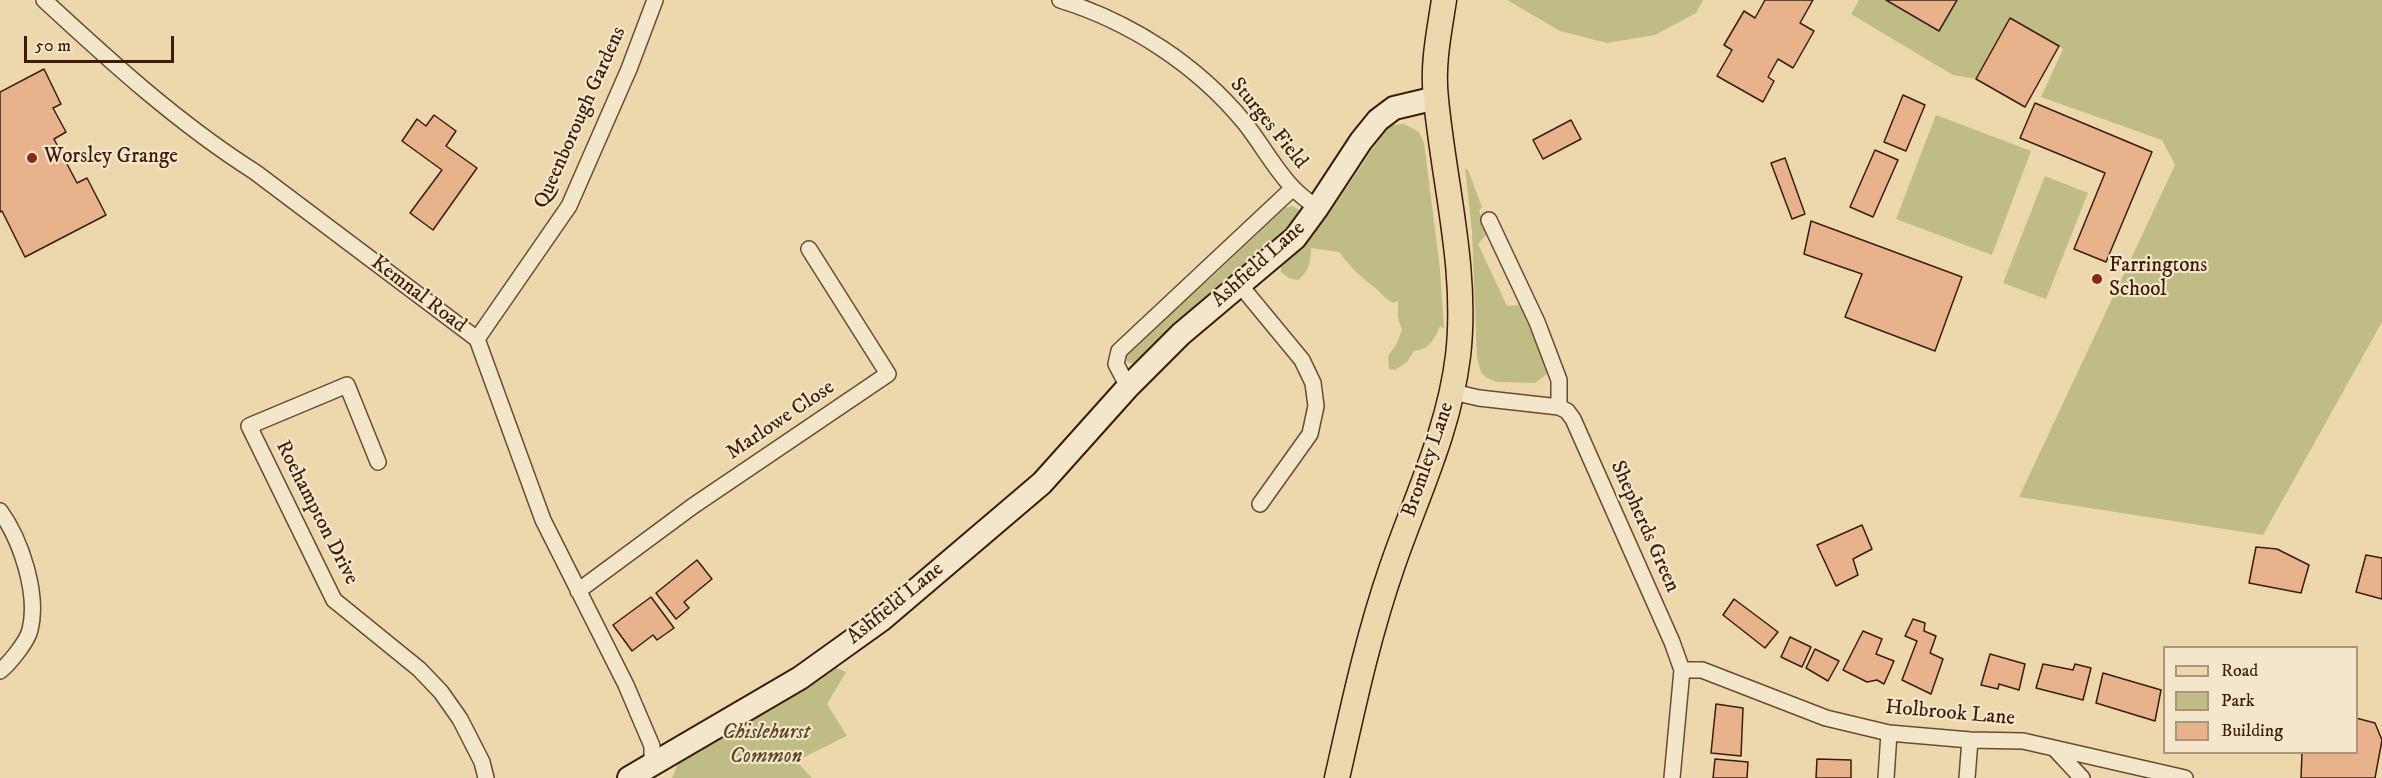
<!DOCTYPE html>
<style>
body{margin:0}
#map{position:relative;width:2382px;height:778px;overflow:hidden;background:#edd8ae;font-family:"IM FELL DW Pica",serif}
canvas{display:block}
.legend{position:absolute;left:2163px;top:646px;width:195px;height:108px;box-sizing:border-box;background:#f3e6ca;border:2px solid #aa957d;margin:0;padding:8px 10px;list-style:none;font-size:18px;color:#3c1c09}
.legend li{display:flex;align-items:center;gap:12px;height:30px}
.legend b{width:30px;border:2px solid #aa957d}
.scale{position:absolute;left:24px;top:36px;width:150px;height:27px;box-sizing:border-box;border:3px solid #3c1c09;border-top:0;padding-left:8px;font-size:18px;line-height:21px;white-space:nowrap;color:#3c1c09;-webkit-text-stroke:4px #f3e6ca;paint-order:stroke}
</style>
<div id="map">
<canvas width="2382" height="778"></canvas>
<ul class="legend">
<li><b style="height:8px;background:#edd8ae"></b>Road</li>
<li><b style="height:16px;background:#c0bc85"></b>Park</li>
<li><b style="height:16px;background:#e8b38c"></b>Building</li>
</ul>
<div class="scale">50 m</div>
</div>
<script>
const ctx = document.querySelector('canvas').getContext('2d');
ctx.lineJoin = 'round';
function paint(path, color) { ctx.fillStyle = color; ctx.fill(path, 'evenodd'); }
function strokePath(path, color, width, dash) { ctx.strokeStyle = color; ctx.lineWidth = width; ctx.lineCap = dash ? 'butt' : 'round'; ctx.setLineDash(dash || []); ctx.stroke(path); }
function label(font, color, halo, rows, align = 'center') {
  ctx.font = font + ' "IM FELL DW Pica",serif'; ctx.lineWidth = 4.5; ctx.setLineDash([]); ctx.textBaseline = 'middle'; ctx.strokeStyle = halo; ctx.fillStyle = color; for (const [text, x, y, turn = 0] of rows) {
    ctx.save(); ctx.translate(x, y); ctx.rotate((+turn || 0) * Math.PI / 180); ctx.textAlign = isNaN(turn) ? turn : align; if (halo) ctx.strokeText(text, 0, 0); ctx.fillText(text, 0, 0); ctx.restore();
  }
}
paint(new Path2D(`
 M 1507,0 L 1703,0 L 1696,13 L 1655,35 L 1607,43 L 1560,31 Z
 M 1859,0 L 1886,0 L 1939,31 L 1957,0 L 2382,0 L 2382,322 L 2263,535 L 2019,497 L 2175,165 L 2162,140 L 2041,97 L 2063,49 L 2011,18 L 1976,79 L 1953,75 L 1851,14 Z
 M 1936,115 L 2031,151 L 1992,255 L 1896,219 Z
 M 1404,124 L 1419,132 L 1424,143 L 1440,269 L 1444,329 L 1440,326 C 1434,340 1430,349 1414,351 L 1407,362 L 1395,370 L 1389,369 L 1388,356 L 1397,343 L 1402,330 L 1398,318 L 1398,301 L 1393,303 C 1385,299 1382,293 1374,287 C 1360,276 1349,266 1339,252 L 1311,248 C 1311,261 1309,272 1298,280 L 1289,278 L 1281,272 L 1281,266 L 1329,214 L 1386,129 L 1393,125 Z
 M 1465,168 L 1468,170 L 1482,207 L 1479,211 L 1488,233 L 1478,244 L 1507,306 L 1518,305 L 1522,310 L 1546,367 L 1547,374 L 1535,383 L 1497,382 L 1487,378 L 1481,372 L 1477,358 L 1472,232 Z
 M 2045,176 L 2088,193 L 2046,299 L 2003,283 Z
 M 1292,206 L 1298,209 L 1300,213 L 1275,242 L 1142,358 L 1135,363 L 1129,363 L 1125,359 L 1125,353 L 1132,346 L 1213,276 L 1285,208 Z
 M 834,667 L 846,672 L 827,704 L 847,736 L 796,761 L 812,778 L 672,778 L 679,761 Z`), '#c0bc85');
const building = new Path2D(`
 M 1765,0 L 1813,0 L 1800,23 L 1814,31 L 1793,68 L 1778,59 L 1768,77 L 1774,81 L 1763,102 L 1717,76 L 1732,50 L 1724,45 L 1744,11 L 1755,18 Z
 M 1886,0 L 1957,0 L 1939,31 Z
 M 2010,18 L 2059,46 L 2025,107 L 1976,79 Z
 M 44,69 L 61,104 L 53,108 L 66,132 L 54,139 L 77,183 L 87,178 L 106,215 L 25,257 L 2,211 L 0,212 L 0,92 Z
 M 1903,95 L 1925,105 L 1906,151 L 1884,142 Z
 M 2035,103 L 2152,152 L 2106,262 L 2074,249 L 2105,173 L 2020,138 Z
 M 434,115 L 456,131 L 446,146 L 477,168 L 433,230 L 410,213 L 442,170 L 402,141 L 417,119 L 426,126 Z
 M 1571,120 L 1581,139 L 1543,159 L 1533,140 Z
 M 1875,150 L 1898,160 L 1873,217 L 1850,207 Z
 M 1785,158 L 1805,214 L 1792,219 L 1771,163 Z
 M 1811,221 L 1962,277 L 1935,351 L 1845,317 L 1862,274 L 1804,254 Z
 M 1862,525 L 1872,549 L 1853,559 L 1858,575 L 1836,586 L 1817,545 Z
 M 2256,547 L 2277,549 L 2309,565 L 2301,593 L 2249,583 Z
 M 2366,555 L 2382,558 L 2382,599 L 2356,592 Z
 M 697,560 L 712,579 L 684,602 L 689,608 L 676,619 L 656,593 Z
 M 651,597 L 674,628 L 657,640 L 653,635 L 632,651 L 613,625 Z
 M 1734,599 L 1778,632 L 1765,648 L 1723,615 Z
 M 1913,619 L 1925,623 L 1924,631 L 1936,636 L 1930,653 L 1943,659 L 1931,694 L 1902,680 L 1917,641 L 1905,636 Z
 M 1863,631 L 1882,639 L 1876,654 L 1894,661 L 1884,684 L 1877,680 L 1867,682 L 1843,670 Z
 M 1790,637 L 1811,647 L 1802,667 L 1781,657 Z
 M 1815,649 L 1839,661 L 1828,681 L 1806,668 Z
 M 1990,654 L 2025,664 L 2019,690 L 1999,684 L 1998,689 L 1981,685 Z
 M 2043,664 L 2073,670 L 2075,664 L 2091,668 L 2083,700 L 2036,688 Z
 M 2103,673 L 2161,690 L 2155,721 L 2096,703 Z
 M 1716,704 L 1743,708 L 1741,756 L 1711,753 Z
 M 2356,718 L 2375,723 L 2382,740 L 2375,778 L 2301,778 L 2302,752 L 2356,752 Z
 M 1715,759 L 1748,762 L 1747,778 L 1713,778 Z
 M 1817,759 L 1851,760 L 1851,778 L 1816,778 Z`);
paint(building, '#e8b38c');
strokePath(building, '#3c1c09', 1.5);
const street = new Path2D(`
 M 44,0 C 111,62 178,123 255,172 L 477,339 L 543,520 L 626,685 L 652,746 L 652,766
 M 1060,0 C 1131,22 1197,65 1244,122 C 1261,143 1274,168 1293,188 C 1300,195 1309,202 1317,208
 M 1489,220 L 1537,322 L 1559,380 L 1559,407
 M 1240,285 L 1302,360 L 1313,383 L 1316,406 L 1310,434 L 1260,504
 M 477,339 L 569,206 L 629,69 L 655,0
 M 1128,387 L 1116,364 L 1119,351 L 1293,188
 M 1453,392 L 1479,398 L 1559,407 L 1567,411 L 1573,419 L 1672,642 L 1682,670 L 1672,778
 M 378,462 L 347,385 L 249,426 L 334,600 L 419,669 L 441,692 L 460,719 L 482,762 L 486,778
 M 0,511 C 21,540 39,594 30,630 C 27,642 9,664 0,671
 M 578,591 L 693,506 L 888,374 L 809,249
 M 1682,670 L 1702,670 L 1826,718 L 1889,733 L 1970,740 L 2023,741 L 2185,778
 M 2054,748 L 2082,778
 M 1886,778 L 1889,733
 M 1967,778 L 1970,740`);
const secondary = new Path2D(`
 M 629,778 L 800,678 L 881,620 L 1042,483 L 1128,387 L 1181,334 L 1295,238 L 1317,208 L 1361,141 L 1378,120 L 1394,108 L 1436,98`);
const primary = new Path2D(`
 M 1337,778 C 1353,707 1368,636 1392,567 C 1416,497 1449,431 1458,356 C 1468,270 1444,184 1436,99 C 1432,65 1439,33 1444,0`);
strokePath(street, '#684b32', 18);
strokePath(secondary, '#3c1c09', 26);
strokePath(primary, '#3c1c09', 27);
strokePath(street, '#f3e6ca', 15);
strokePath(secondary, '#f3e6ca', 22);
strokePath(primary, '#edd8ae', 24);
for (const [x, y, r, color] of [
 [32,158,6,"#8f2418"],
 [2097,279,6,"#8f2418"]
]) { const dot = new Path2D(); dot.arc(x, y, r, 0, 2 * Math.PI); ctx.fillStyle = color; ctx.fill(dot); strokePath(dot, '#f3e6ca', 2); }
label('21px', '#3c1c09', '#f3e6ca', [
 ["Queenborough Gardens",581,118,-66],
 ["Sturges Field",1268,124,51],
 ["Ashfield Lane",1259,265,-42],
 ["Kemnal Road",418,295,37],
 ["Marlowe Close",781,421,-34],
 ["Bromley Lane",1429,460,-71],
 ["Roehampton Drive",316,513,63],
 ["Shepherds Green",1644,527,66],
 ["Ashfield Lane",896,604,-39],
 ["Holbrook Lane",1950,714,5]
]);
label('21px', '#3c1c09', '#f3e6ca', [
 ["Worsley Grange",44,158],
 ["Farringtons",2109,267],
 ["School",2109,291]
], 'left');
label('italic 21px', '#5d4428', '#f3e6ca', [
 ["Chislehurst",766,734],
 ["Common",766,758]
]);
</script>
